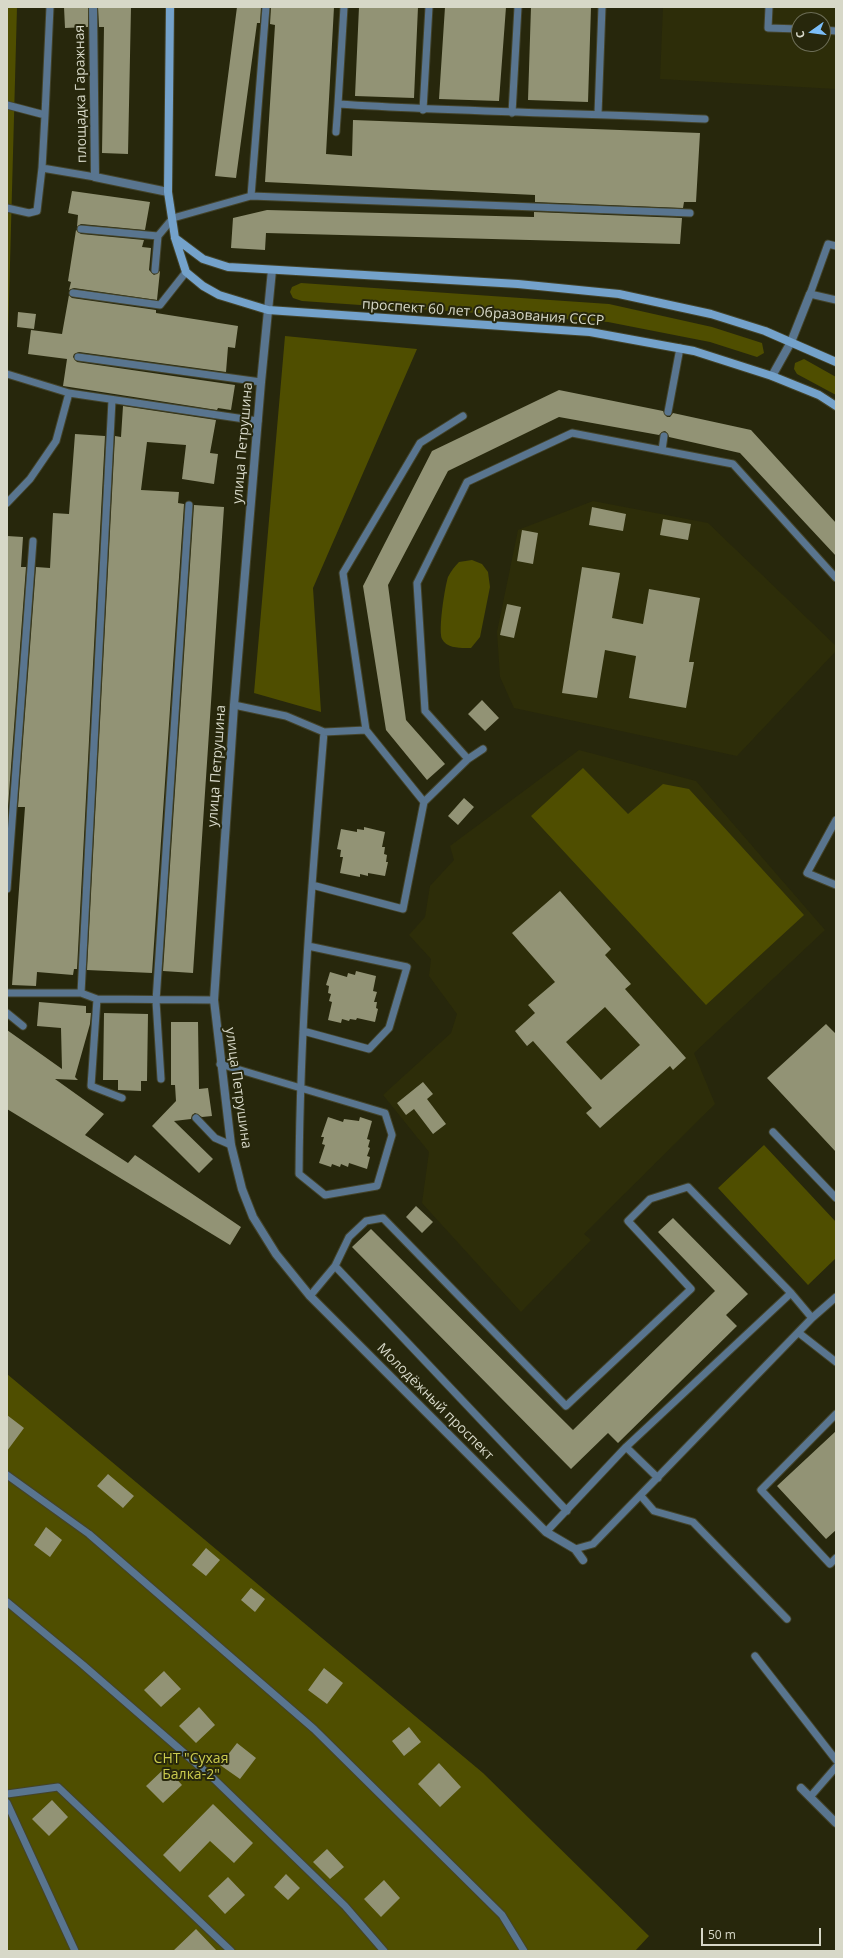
<!DOCTYPE html>
<meta charset="utf-8">
<style>
body{margin:0}
#map{position:relative;width:843px;height:1958px;overflow:hidden;background:#27270c;font-family:"Open Sans",sans-serif}
canvas{display:block}
.frame{position:absolute;inset:0;border:8px solid #d7d8c8;pointer-events:none}
.north{position:absolute;left:791px;top:12px;width:40px;height:40px;box-sizing:border-box;background:#27270c;border:1px solid #6d6e57;border-radius:50%;rotate:256deg;font-size:11px;font-weight:700;line-height:16px;text-align:center;color:#d7d8c8}
.north::after{content:'';display:block;margin:auto;width:14px;height:18px;background:#7bbef8;clip-path:polygon(50% 0,100% 100%,50% 72%,0 100%)}
.scale{position:absolute;left:701px;top:1928px;width:120px;height:18px;box-sizing:border-box;border:2px solid #d7d8c8;border-top:0;padding-left:5px;font-size:12px;line-height:14px;white-space:nowrap;color:#d7d8c8;-webkit-text-stroke:3px #27270c;paint-order:stroke}
</style>
<div id="map">
<canvas width="843" height="1958"></canvas>
<div class="frame"></div>
<div class="north">С</div>
<div class="scale">50 m</div>
</div>
<script>
const ctx = document.querySelector('canvas').getContext('2d');
ctx.lineJoin = 'round';
function paint(path, color) { ctx.fillStyle = color; ctx.fill(path, 'evenodd'); }
function strokePath(path, color, width, dash) { ctx.strokeStyle = color; ctx.lineWidth = width; ctx.lineCap = dash ? 'butt' : 'round'; ctx.setLineDash(dash || []); ctx.stroke(path); }
function label(font, color, halo, rows, align = 'center') {
  ctx.font = font + ' "Open Sans",sans-serif'; ctx.lineWidth = 4; ctx.setLineDash([]); ctx.textBaseline = 'middle'; ctx.strokeStyle = halo; ctx.fillStyle = color; for (const [text, x, y, turn = 0] of rows) {
    ctx.save(); ctx.translate(x, y); ctx.rotate((+turn || 0) * Math.PI / 180); ctx.textAlign = isNaN(turn) ? turn : align; if (halo) ctx.strokeText(text, 0, 0); ctx.fillText(text, 0, 0); ctx.restore();
  }
}
paint(new Path2D(`
 M 663,7 L 836,7 L 836,89 L 660,79 ZM 799,20 L 823,20 L 823,44 L 799,44 Z
 M 593,501 L 708,523 L 836,646 L 836,651 L 737,756 L 514,708 L 500,677 L 497,632 L 518,530 Z
 M 579,750 L 696,781 L 825,930 L 694,1053 L 715,1104 L 584,1234 L 591,1240 L 521,1312 L 422,1203 L 429,1152 L 383,1095 L 451,1033 L 457,1014 L 429,976 L 431,959 L 409,935 L 425,917 L 430,886 L 454,860 L 450,846 Z`), '#2d2d09');
paint(new Path2D(`
 M 7,7 L 17,7 L 7,373 Z
 M 301,283 L 609,304 L 712,327 L 762,343 L 764,353 L 757,357 L 710,342 L 608,322 L 302,301 L 293,298 L 290,292 L 292,287 Z
 M 285,336 L 417,349 L 313,588 L 321,712 L 254,693 Z
 M 804,359 L 836,377 L 836,395 L 797,374 L 794,369 L 795,363 Z
 M 472,560 L 482,564 L 488,572 L 490,587 L 480,637 L 471,648 C 462,648 447,649 442,639 C 438,630 445,586 448,577 C 451,571 455,566 459,562 Z
 M 583,768 L 628,814 L 663,784 L 689,789 L 804,915 L 706,1005 L 531,816 Z
 M 764,1145 L 836,1222 L 836,1258 L 808,1285 L 718,1188 Z
 M 7,1374 L 483,1773 L 649,1936 L 635,1951 L 7,1951 Z`), '#4f4e00');
paint(new Path2D(`
 M 64,7 L 88,7 L 88,27 L 65,28 Z
 M 98,7 L 131,7 L 128,154 L 102,153 L 104,27 L 99,27 Z
 M 237,7 L 261,7 L 260,23 L 257,23 L 236,178 L 215,176 Z
 M 271,7 L 334,7 L 326,154 L 352,156 L 353,120 L 700,133 L 696,202 L 684,202 L 683,208 L 535,202 L 535,195 L 265,182 L 275,25 L 270,24 Z
 M 359,7 L 418,7 L 414,98 L 355,96 Z
 M 445,7 L 506,7 L 499,101 L 439,99 Z
 M 531,7 L 591,7 L 588,102 L 528,100 Z
 M 72,191 L 150,202 L 145,230 L 81,224 L 77,227 L 78,215 L 68,213 Z
 M 267,210 L 534,217 L 534,212 L 682,218 L 680,244 L 266,233 L 265,250 L 231,248 L 233,218 Z
 M 76,230 L 81,234 L 144,240 L 142,247 L 151,248 L 149,270 L 154,275 L 160,271 L 157,300 L 74,288 L 69,290 L 71,282 L 68,281 Z
 M 69,295 L 72,298 L 156,310 L 156,313 L 238,326 L 235,348 L 228,347 L 226,372 L 79,352 L 74,354 L 73,357 L 77,362 L 235,385 L 231,410 L 218,408 L 217,410 L 63,386 L 67,359 L 28,354 L 31,330 L 62,334 Z
 M 18,312 L 36,314 L 34,329 L 17,327 Z
 M 559,390 L 663,411 L 667,417 L 670,417 L 673,413 L 751,430 L 836,523 L 836,556 L 740,453 L 669,437 L 668,434 L 665,431 L 662,432 L 659,435 L 559,417 L 448,471 L 388,585 L 406,720 L 445,764 L 427,780 L 386,730 L 363,586 L 432,451 Z
 M 123,406 L 216,420 L 210,453 L 218,454 L 214,484 L 182,479 L 186,445 L 147,442 L 141,490 L 179,492 L 178,503 L 184,504 L 152,973 L 87,970 L 115,436 L 121,437 Z
 M 75,434 L 105,436 L 77,969 L 74,969 L 73,975 L 37,972 L 36,986 L 12,985 L 25,807 L 18,807 L 36,567 L 50,568 L 53,513 L 69,514 Z
 M 194,505 L 224,507 L 193,973 L 163,971 Z
 M 592,507 L 626,514 L 623,531 L 589,525 Z
 M 663,519 L 691,524 L 688,540 L 660,535 Z
 M 522,530 L 538,533 L 533,564 L 517,561 Z
 M 7,536 L 23,537 L 21,567 L 26,567 L 8,807 Z
 M 582,567 L 620,573 L 612,618 L 643,624 L 649,589 L 700,598 L 689,662 L 694,662 L 686,708 L 629,698 L 636,656 L 605,650 L 597,698 L 562,693 Z
 M 507,604 L 521,607 L 514,638 L 500,635 Z
 M 482,700 L 499,718 L 485,731 L 468,714 Z
 M 464,798 L 474,807 L 458,825 L 448,816 Z
 M 364,827 L 385,832 L 382,847 L 385,847 L 384,854 L 387,855 L 386,862 L 388,862 L 385,876 L 368,873 L 368,876 L 360,874 L 360,877 L 340,873 L 343,857 L 340,857 L 341,850 L 337,849 L 341,829 L 357,832 L 357,829 L 364,830 Z
 M 560,891 L 611,949 L 605,955 L 631,984 L 625,989 L 686,1058 L 673,1070 L 670,1066 L 600,1128 L 586,1113 L 592,1108 L 533,1041 L 527,1046 L 515,1031 L 535,1013 L 528,1005 L 555,982 L 512,933 ZM 605,1007 L 640,1045 L 601,1080 L 566,1042 Z
 M 356,971 L 376,976 L 373,991 L 377,992 L 374,1002 L 377,1002 L 376,1008 L 378,1009 L 375,1022 L 357,1018 L 356,1020 L 350,1019 L 349,1021 L 342,1019 L 341,1023 L 328,1020 L 332,1002 L 329,1001 L 331,994 L 328,993 L 329,986 L 326,985 L 330,972 L 347,977 L 348,973 L 355,975 Z
 M 39,1002 L 86,1006 L 86,1013 L 91,1013 L 90,1024 L 75,1077 L 78,1080 L 55,1079 L 104,1114 L 85,1135 L 128,1163 L 135,1155 L 241,1227 L 230,1245 L 7,1109 L 7,1030 L 62,1069 L 61,1028 L 37,1026 Z
 M 104,1013 L 148,1014 L 147,1081 L 141,1081 L 141,1091 L 118,1090 L 118,1080 L 103,1080 Z
 M 171,1022 L 198,1022 L 199,1089 L 208,1088 L 212,1116 L 202,1117 L 195,1113 L 192,1115 L 191,1119 L 174,1121 L 213,1159 L 199,1173 L 152,1126 L 176,1101 L 175,1085 L 171,1085 Z
 M 826,1024 L 836,1034 L 836,1152 L 767,1078 Z
 M 423,1082 L 433,1094 L 427,1099 L 446,1124 L 433,1134 L 414,1109 L 406,1115 L 397,1103 Z
 M 328,1117 L 343,1122 L 344,1119 L 359,1121 L 360,1117 L 372,1121 L 367,1139 L 370,1140 L 368,1147 L 370,1148 L 367,1156 L 370,1157 L 367,1169 L 349,1163 L 348,1167 L 341,1164 L 340,1167 L 332,1164 L 331,1167 L 319,1163 L 325,1145 L 322,1144 L 324,1137 L 321,1137 Z
 M 416,1206 L 433,1222 L 422,1233 L 406,1217 Z
 M 673,1218 L 748,1294 L 726,1315 L 737,1326 L 618,1443 L 608,1433 L 571,1469 L 352,1247 L 371,1229 L 573,1430 L 715,1291 L 658,1232 Z
 M 7,1415 L 24,1428 L 7,1451 Z
 M 836,1431 L 836,1530 L 826,1539 L 777,1486 Z
 M 108,1474 L 134,1496 L 123,1508 L 97,1486 Z
 M 46,1527 L 62,1540 L 50,1557 L 34,1545 Z
 M 206,1548 L 220,1560 L 206,1576 L 192,1565 Z
 M 251,1588 L 265,1599 L 255,1612 L 241,1600 Z
 M 324,1668 L 343,1683 L 327,1704 L 308,1690 Z
 M 164,1671 L 181,1689 L 161,1707 L 144,1690 Z
 M 199,1707 L 215,1725 L 196,1743 L 179,1726 Z
 M 409,1727 L 421,1742 L 404,1756 L 392,1741 Z
 M 237,1743 L 256,1758 L 240,1779 L 220,1765 Z
 M 439,1763 L 461,1787 L 440,1807 L 418,1784 Z
 M 166,1767 L 182,1785 L 163,1803 L 146,1786 Z
 M 52,1800 L 68,1817 L 49,1836 L 32,1819 Z
 M 213,1804 L 253,1843 L 234,1863 L 210,1841 L 180,1872 L 163,1855 Z
 M 327,1849 L 344,1867 L 330,1879 L 313,1862 Z
 M 286,1874 L 300,1888 L 288,1900 L 274,1887 Z
 M 228,1877 L 245,1895 L 225,1914 L 208,1896 Z
 M 384,1880 L 400,1898 L 381,1917 L 364,1899 Z
 M 196,1929 L 217,1951 L 173,1951 Z`), '#929375');
const service = new Path2D(`
 M 344,7 L 338,104 C 460,112 583,113 705,119
 M 769,7 L 768,28 L 799,29
 M 823,30 L 836,31
 M 7,105 L 45,115 L 42,168 L 37,211 L 29,213 L 7,208
 M 423,110 L 429,7
 M 512,113 L 518,7
 M 598,114 L 602,7
 M 45,115 L 50,7
 M 336,132 L 338,104
 M 42,168 L 95,177
 M 251,196 L 266,7
 M 81,229 L 158,236 L 173,218 L 251,196 L 690,213
 M 836,246 L 828,244 L 810,294 L 836,300
 M 155,270 L 158,236
 M 73,293 L 160,305 L 186,272
 M 78,357 L 261,382
 M 7,374 L 69,393 L 258,421
 M 668,412 L 680,348
 M 662,450 L 664,436
 M 7,503 L 30,479 L 56,441 L 69,393
 M 234,705 L 286,716 L 324,732 L 366,730 L 424,802 L 468,759
 M 366,730 L 343,573 L 420,443 L 463,416
 M 483,749 L 468,759 L 425,711 L 417,583 L 467,482 L 572,433 L 733,464 L 836,578
 M 836,820 L 807,873 L 836,885
 M 312,885 L 403,909 L 424,802
 M 7,889 L 33,541
 M 7,993 L 81,993 L 97,999 L 214,1000
 M 81,993 L 112,400
 M 97,999 L 91,1086 L 122,1098
 M 7,1013 L 23,1026
 M 303,1031 L 369,1049 L 389,1028 L 407,967 L 308,946
 M 220,1064 L 385,1113 L 392,1135 L 377,1186 L 325,1195 L 299,1174 C 300,1026 312,879 324,732
 M 161,1079 L 156,1001 L 189,505
 M 196,1118 L 215,1138 L 231,1145
 M 773,1132 L 836,1198
 M 335,1266 L 567,1511
 M 310,1296 L 335,1266 L 349,1237 L 366,1221 L 383,1218 L 566,1406 L 691,1289 L 628,1221 L 650,1199 L 688,1187 L 791,1293 L 812,1318
 M 799,1333 L 836,1362
 M 836,1414 L 761,1490 L 830,1564 L 836,1558
 M 626,1447 L 658,1478
 M 7,1475 L 89,1534 L 314,1729 L 502,1915 L 524,1951
 M 641,1496 L 654,1511 L 693,1522 L 787,1619
 M 546,1532 L 626,1447 L 791,1293
 M 575,1549 L 593,1544 L 812,1318 L 836,1297
 M 7,1602 L 83,1665 L 214,1779 L 345,1906 L 384,1951
 M 755,1656 L 836,1760
 M 7,1794 L 58,1787 L 231,1951
 M 810,1797 L 836,1767
 M 7,1803 L 75,1951`);
const minor = new Path2D(`
 M 93,7 L 95,177 L 168,192
 M 272,270 L 261,382 L 234,705 L 214,1000 L 231,1145 L 242,1189 L 253,1217 L 276,1254 L 310,1296 L 546,1532 L 575,1549 L 583,1560
 M 772,376 L 791,342 L 810,294
 M 801,1788 L 836,1823`);
const secondary = new Path2D(`
 M 170,7 L 168,192 L 175,238 L 186,272 L 203,286 L 219,295 L 268,310 L 590,332 L 694,351 L 772,376 L 819,395 L 836,406
 M 175,238 L 203,259 L 228,267 L 518,284 L 619,294 L 711,314 L 765,331 L 836,362`);
strokePath(service, '#43432a', 9);
strokePath(minor, '#43432a', 10);
strokePath(secondary, '#43432a', 10);
strokePath(service, '#59758f', 7);
strokePath(minor, '#59758f', 8);
strokePath(secondary, '#74a2cb', 8);
label('14px', '#d7d8c8', '#27270c', [
 ["площадка Гаражная",81,94,-91],
 ["проспект 60 лет Образования СССР",483,313,4],
 ["улица Петрушина",243,443,-85],
 ["улица Петрушина",217,766,-86],
 ["улица Петрушина",238,1088,82],
 ["Молодёжный проспект",435,1402,45]
]);
label('14px', '#cbcb4e', '#27270c', [
 ["СНТ \"Сухая",191,1759],
 ["Балка-2\"",191,1775]
]);
</script>
